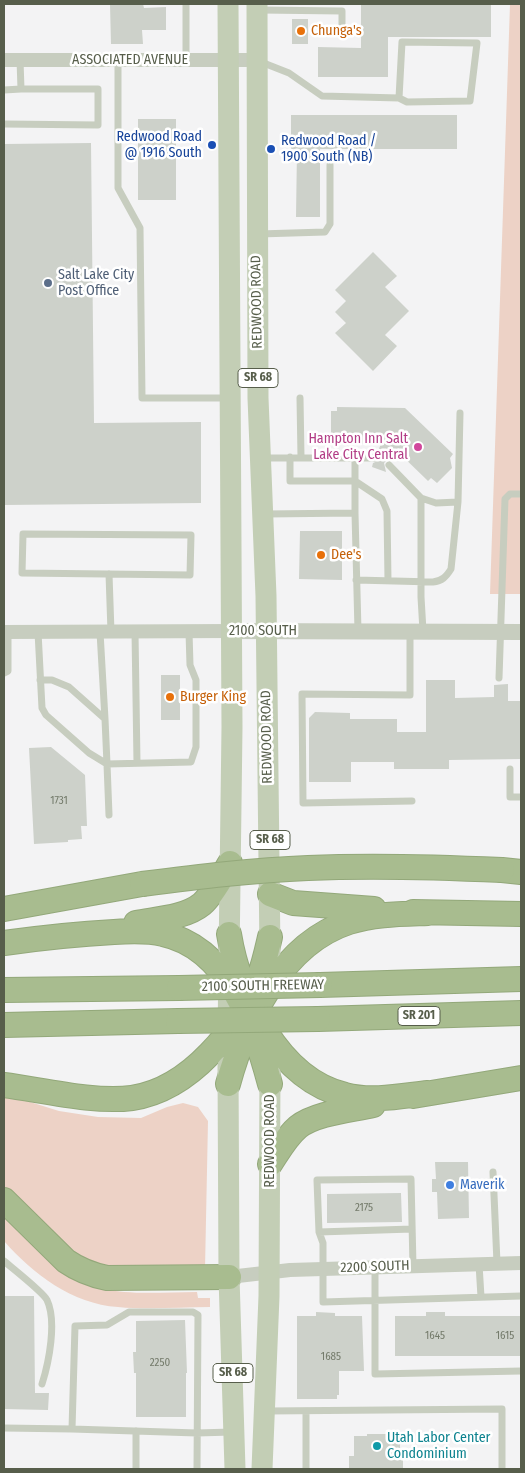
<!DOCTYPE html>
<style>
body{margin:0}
#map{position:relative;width:525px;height:1473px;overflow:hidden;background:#f3f3f4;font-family:"Fira Sans Condensed",sans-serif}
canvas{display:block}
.frame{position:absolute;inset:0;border:5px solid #575e4b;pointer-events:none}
</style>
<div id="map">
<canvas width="525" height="1473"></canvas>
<div class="frame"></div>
</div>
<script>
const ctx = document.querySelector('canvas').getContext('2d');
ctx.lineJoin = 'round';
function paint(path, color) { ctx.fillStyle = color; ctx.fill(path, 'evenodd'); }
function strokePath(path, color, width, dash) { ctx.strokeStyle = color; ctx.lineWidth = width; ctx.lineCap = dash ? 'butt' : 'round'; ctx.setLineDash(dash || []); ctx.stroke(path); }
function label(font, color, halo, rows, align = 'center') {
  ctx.font = font + ' "Fira Sans Condensed",sans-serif'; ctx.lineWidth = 5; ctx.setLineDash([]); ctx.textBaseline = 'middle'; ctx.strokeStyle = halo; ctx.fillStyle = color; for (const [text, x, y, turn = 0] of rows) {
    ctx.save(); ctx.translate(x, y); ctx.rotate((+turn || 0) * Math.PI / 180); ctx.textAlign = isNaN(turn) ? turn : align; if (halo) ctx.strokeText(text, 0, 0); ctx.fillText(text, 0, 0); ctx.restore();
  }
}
paint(new Path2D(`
 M 510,4 L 521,4 L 521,594 L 490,594 Z
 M 4,1097 L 27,1101 L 59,1111 L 98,1117 L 141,1118 L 167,1107 L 183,1103 L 198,1107 L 208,1121 L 205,1269 L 130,1272 L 88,1265 L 4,1192 Z
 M 4,1215 C 20,1231 38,1253 55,1267 C 98,1300 147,1292 197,1292 L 198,1298 L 210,1298 L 210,1307 C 180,1307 148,1310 118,1307 C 72,1304 33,1274 4,1241 Z`), '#edd2c6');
paint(new Path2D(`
 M 110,4 L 143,4 L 144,8 L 166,7 L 166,30 L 142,30 L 143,44 L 111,44 Z
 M 361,4 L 491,4 L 491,37 L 388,37 L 388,77 L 318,77 L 318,47 L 361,48 Z
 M 292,19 L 308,19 L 308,44 L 292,44 Z
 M 291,115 L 457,115 L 457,149 L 320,149 L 320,217 L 296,217 L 297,149 L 291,149 Z
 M 138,119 L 176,119 L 176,200 L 138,200 Z
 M 91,143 L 94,423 L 201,422 L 201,503 L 4,505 L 4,144 Z
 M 373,252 L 397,276 L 385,287 L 409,311 L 385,335 L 397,346 L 373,371 L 335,333 L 346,323 L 335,312 L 346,301 L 335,290 Z
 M 337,407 L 405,408 L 453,454 L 450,458 L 452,468 L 437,483 L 431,478 L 428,481 L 395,449 L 391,460 L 387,460 L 384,463 L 386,472 L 372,467 L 373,463 L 380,460 L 380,456 L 377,453 L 381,444 L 337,443 L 337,440 L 331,440 L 331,411 L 337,411 Z
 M 300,531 L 342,531 L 342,580 L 299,579 Z
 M 161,675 L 180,675 L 180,720 L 161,720 Z
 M 426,680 L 455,680 L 455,698 L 494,697 L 494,685 L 508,684 L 508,701 L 521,701 L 521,759 L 449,760 L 449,769 L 394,769 L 394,762 L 351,762 L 351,782 L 309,782 L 309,718 L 315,712 L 350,713 L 350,719 L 397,719 L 397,732 L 426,732 Z
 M 51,747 L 85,775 L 87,826 L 81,826 L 82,839 L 68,840 L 68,842 L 34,844 L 29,748 Z
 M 435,1162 L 468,1162 L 469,1218 L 438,1219 L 437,1192 L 432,1192 L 432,1179 L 436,1179 Z
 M 401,1193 L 402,1222 L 327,1223 L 327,1194 Z
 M 4,1296 L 34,1296 L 35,1393 L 49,1393 L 48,1410 L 4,1409 Z
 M 316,1312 L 335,1313 L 335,1316 L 362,1316 L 364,1371 L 339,1371 L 339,1395 L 337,1395 L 337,1399 L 297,1399 L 297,1316 L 316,1316 Z
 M 426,1312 L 445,1312 L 445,1316 L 521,1316 L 521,1356 L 395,1356 L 395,1316 L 426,1316 Z
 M 185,1320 L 187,1373 L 186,1373 L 186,1417 L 136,1417 L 136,1373 L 134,1373 L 133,1352 L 136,1352 L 136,1321 Z
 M 367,1434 L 387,1434 L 387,1437 L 400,1437 L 400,1456 L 403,1456 L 403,1469 L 349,1469 L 349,1456 L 354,1456 L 354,1436 L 367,1436 Z`), '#cdd1ca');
const motorway = new Path2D(`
 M 502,870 L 521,872
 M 270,894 L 293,903 L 374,909
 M 4,909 L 142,884
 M 413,912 L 521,914
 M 136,923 C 156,919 185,918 202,904 C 214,893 222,876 230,863
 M 229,934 C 239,996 278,1079 345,1095 C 371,1102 401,1096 428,1093
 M 4,943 C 40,938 77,934 114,932 C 130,931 147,930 163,934 C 229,948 255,1027 270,1084
 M 320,985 L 521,979
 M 4,990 L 179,988
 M 318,1019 L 521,1013
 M 4,1025 L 178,1021
 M 228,1084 C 245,1022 281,944 349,922 C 374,914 402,914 428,913
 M 4,1085 C 42,1090 94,1103 132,1098 C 191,1089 238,1029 259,977 C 264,964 267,950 270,937
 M 413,1096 L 521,1078
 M 270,1164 C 278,1152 286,1137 298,1127 C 316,1113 351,1110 373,1105
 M 4,1200 L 66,1261 C 79,1270 92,1275 107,1278 L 229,1277`);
strokePath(motorway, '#93a87a', 26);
strokePath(new Path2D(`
 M 186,4 L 186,60
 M 260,10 L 342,11 L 342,31
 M 118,60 L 118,188 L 140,228 L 142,398 L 228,398
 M 261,62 L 289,73 L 322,96 L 399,98 L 402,42 L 477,43 L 470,101 L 407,102 L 399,98
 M 4,90 L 21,89 L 20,60
 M 4,124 L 98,125 L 98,89 L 21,89
 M 259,234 L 325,232 L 330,224 L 330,165
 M 300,398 L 301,457
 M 290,457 L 290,481 L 355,481 L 382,499 L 387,511 L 388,581
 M 355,457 L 355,513
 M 263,458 L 375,458
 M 389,465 L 421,498 L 436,503 L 458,502 L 460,413
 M 421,498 L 421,597 L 423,631
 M 266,514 L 355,513 L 358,631
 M 23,534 L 191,535 L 190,575 L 22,573 Z
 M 109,574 L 111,632
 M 356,580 L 433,582 C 442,581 446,577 451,569 L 458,502
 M 38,632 L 42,708 L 46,715 L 89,753 L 107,764 L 109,815
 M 135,632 L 137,763
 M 410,632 L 410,695 L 302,694 L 303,803 L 412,801
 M 4,673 L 8,671 L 8,632
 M 499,678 L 505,499 L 510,494 L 521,494
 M 40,680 L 52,680 L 69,687 L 105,719 L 100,632
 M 105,719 L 107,764 L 191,762 L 196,747 L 196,680 L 190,665 L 189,632
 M 510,769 L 510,797 L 521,797
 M 493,1172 L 497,1263
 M 319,1232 L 412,1229
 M 4,1261 C 12,1268 43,1292 47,1300 C 57,1321 49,1362 42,1384
 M 479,1264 L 481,1297
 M 413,1266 L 411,1179 L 317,1180 L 319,1232 L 323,1243 L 323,1302 L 521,1296
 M 375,1267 L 375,1374 L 521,1371
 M 268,1411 L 502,1409 L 502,1469
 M 306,1411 L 306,1469
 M 4,1428 L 72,1429 L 75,1326 L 107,1325 L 129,1312 L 193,1312 L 198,1315 L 197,1469
 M 72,1429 L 197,1433 L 232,1432
 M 136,1431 L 136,1469`), '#c7cdbf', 7);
strokePath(new Path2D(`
 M 4,60 L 256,60
 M 4,632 L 232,631
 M 229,1277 L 290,1270 L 521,1263`), '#c7cdbf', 14);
strokePath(new Path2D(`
 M 232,631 L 521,632`), '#c7cdbf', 16);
strokePath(new Path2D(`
 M 257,4 L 258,398 L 266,596 L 270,954
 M 228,1036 L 232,727 L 228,4
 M 228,1066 L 229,1277 L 235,1469
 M 262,1469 L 269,1296 L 270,1067`), '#c3ceb5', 21);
strokePath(motorway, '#a8bc8f', 24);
const motorwayBridge = new Path2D(`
 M 142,884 C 197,877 253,870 308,868 C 373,865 437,867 502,870
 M 179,988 L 320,985
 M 178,1021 L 318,1019`);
strokePath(motorwayBridge, '#93a87a', 26, []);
strokePath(motorwayBridge, '#a8bc8f', 24);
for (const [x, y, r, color] of [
 [301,31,5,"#e8710a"],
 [212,145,5,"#1a4fb4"],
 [271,149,5,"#1a4fb4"],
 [48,283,5,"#5c6f8a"],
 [418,447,5,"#d1479c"],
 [321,555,5,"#e8710a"],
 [170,697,5,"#e8710a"],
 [450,1185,5,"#3f7fe0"],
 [377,1446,5,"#0f9aa8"]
]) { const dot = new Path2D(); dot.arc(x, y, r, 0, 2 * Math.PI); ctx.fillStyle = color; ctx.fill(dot); strokePath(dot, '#fff', 2); }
label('11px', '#747b6b', null, [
 ["1731",59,801],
 ["2175",364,1208],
 ["1645",435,1336],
 ["1615",505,1336],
 ["1685",331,1357],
 ["2250",160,1363]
]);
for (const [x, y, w] of [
 [258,378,40],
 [270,840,40],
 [419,1016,42],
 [233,1373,40]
]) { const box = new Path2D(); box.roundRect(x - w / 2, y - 9.5, w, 19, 4); ctx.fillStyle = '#fff'; ctx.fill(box); strokePath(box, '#575e4b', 1); }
label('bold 12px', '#575e4b', null, [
 ["SR 68",258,378],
 ["SR 68",270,840],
 ["SR 201",419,1016],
 ["SR 68",233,1373]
]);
label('14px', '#c56008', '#fff', [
 ["Chunga's",311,31],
 ["Dee's",331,555],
 ["Burger King",180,697]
], 'left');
label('14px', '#575e4b', '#fff', [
 ["ASSOCIATED AVENUE",130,60],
 ["REDWOOD ROAD",257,302,-91],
 ["2100 SOUTH",263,631],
 ["REDWOOD ROAD",267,737,-91],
 ["2100 SOUTH FREEWAY",263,986,-1],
 ["REDWOOD ROAD",270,1141,-90],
 ["2200 SOUTH",375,1267,-2]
]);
label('14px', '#164399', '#fff', [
 ["Redwood Road",202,137],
 ["@ 1916 South",202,153],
 ["Redwood Road /",281,141,"left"],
 ["1900 South (NB)",281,157,"left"]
], 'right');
label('14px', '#4e5e75', '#fff', [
 ["Salt Lake City",58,275],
 ["Post Office",58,291]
], 'left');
label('14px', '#b23c85', '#fff', [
 ["Hampton Inn Salt",408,439],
 ["Lake City Central",408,455]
], 'right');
label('14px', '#366cbe', '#fff', [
 ["Maverik",460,1185]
], 'left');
label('14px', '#0d838f', '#fff', [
 ["Utah Labor Center",387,1438],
 ["Condominium",387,1454]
], 'left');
</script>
